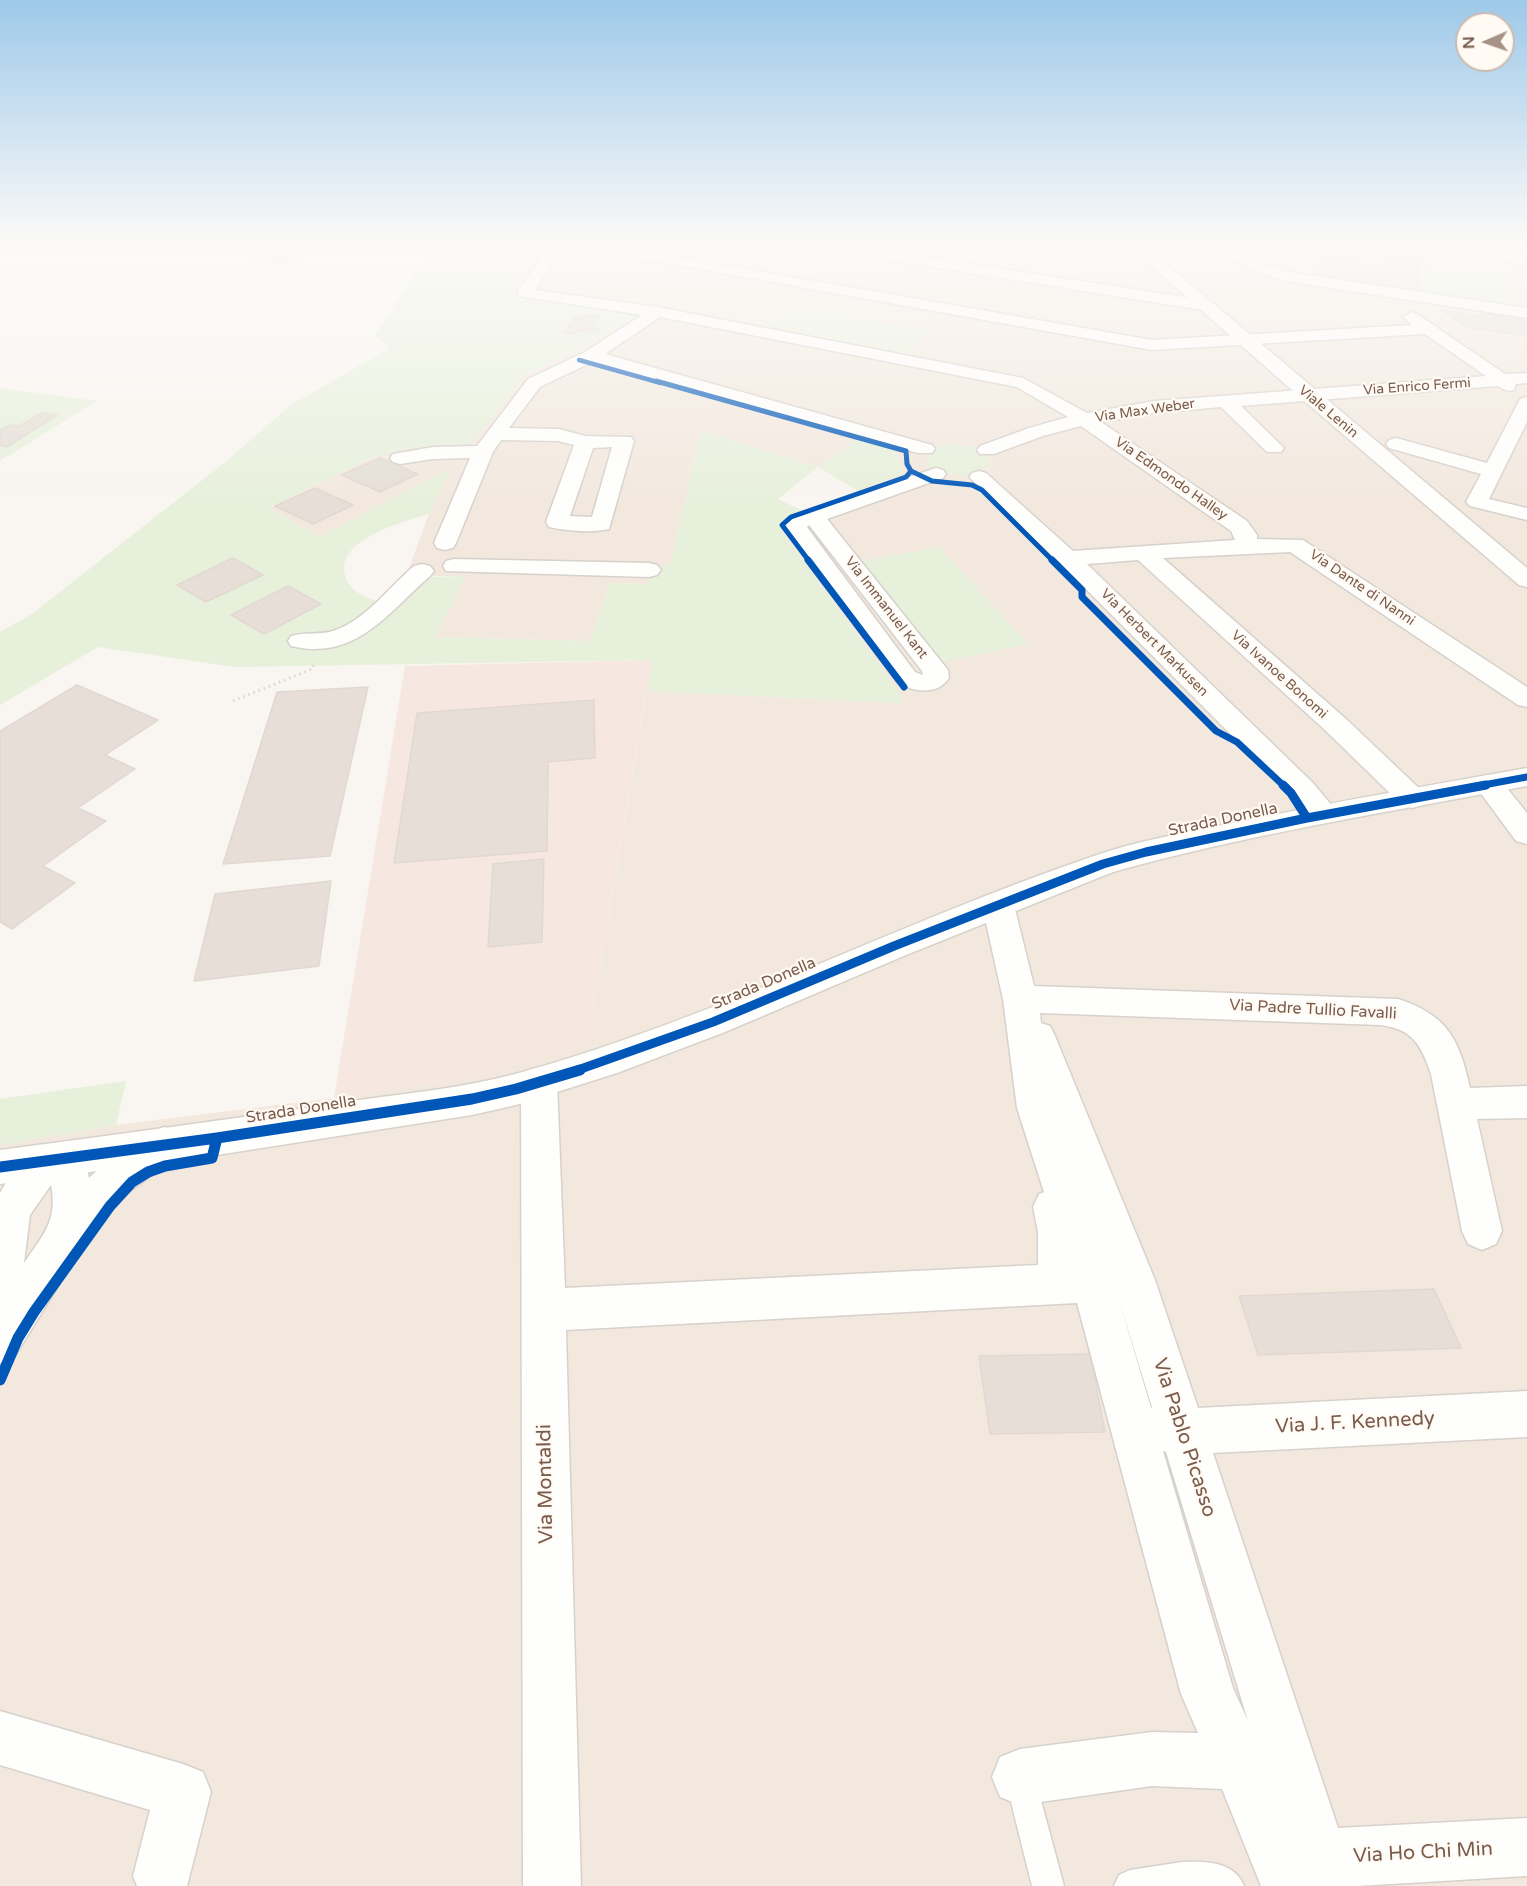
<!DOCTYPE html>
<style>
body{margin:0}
#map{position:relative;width:1527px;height:1886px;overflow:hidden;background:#f9f5f0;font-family:"Varela Round",sans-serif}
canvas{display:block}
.north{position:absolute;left:1455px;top:12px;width:60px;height:60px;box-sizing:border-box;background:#fffaf3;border:2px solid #cabbb1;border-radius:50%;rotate:268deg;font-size:16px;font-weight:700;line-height:24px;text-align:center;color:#7a5c4d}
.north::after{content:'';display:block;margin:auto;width:21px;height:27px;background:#a69286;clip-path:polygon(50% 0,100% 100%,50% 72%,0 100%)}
</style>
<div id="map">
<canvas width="1527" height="1886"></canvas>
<div class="north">N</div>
</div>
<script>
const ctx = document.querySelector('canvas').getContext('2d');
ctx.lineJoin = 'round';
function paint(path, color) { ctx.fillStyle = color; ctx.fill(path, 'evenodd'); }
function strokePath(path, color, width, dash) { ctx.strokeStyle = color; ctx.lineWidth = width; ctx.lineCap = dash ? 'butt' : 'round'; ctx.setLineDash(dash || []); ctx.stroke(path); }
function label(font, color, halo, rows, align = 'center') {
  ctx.font = font + ' "Varela Round",sans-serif'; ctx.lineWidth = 4.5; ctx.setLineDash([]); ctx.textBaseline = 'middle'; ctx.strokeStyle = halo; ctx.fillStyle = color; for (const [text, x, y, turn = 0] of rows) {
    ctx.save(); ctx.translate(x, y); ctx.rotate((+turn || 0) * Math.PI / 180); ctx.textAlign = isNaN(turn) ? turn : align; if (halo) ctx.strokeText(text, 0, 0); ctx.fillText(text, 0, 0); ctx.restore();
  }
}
paint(new Path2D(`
 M 548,241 L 933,241 L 1157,274 L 1115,241 L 1527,241 L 1527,1886 L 0,1886 L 0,1145 L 116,1125 L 334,1098 L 587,1044 L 647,691 L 902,703 L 898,691 L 782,531 L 784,523 L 805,512 L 904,473 L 896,451 L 818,467 L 701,431 L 670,565 L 647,584 L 609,583 L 590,641 L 434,637 L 466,576 L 406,576 L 429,514 L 450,469 L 319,537 L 269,508 L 378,455 L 406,449 L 513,391 L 519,378 L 646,315 L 610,308 L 505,298 Z`), '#f2e8de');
paint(new Path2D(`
 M 652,660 L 587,1044 L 475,1076 L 334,1098 L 405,666 Z`), '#f6e8e1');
paint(new Path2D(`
 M 437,241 L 548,241 L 506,298 L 610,308 L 647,315 L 519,378 L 513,391 L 471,443 L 406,449 L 378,455 L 269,508 L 319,537 L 451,468 L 429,514 C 405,521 342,538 344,570 C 346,591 362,595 379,602 L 429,577 L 466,576 L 435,637 L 590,641 L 609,583 L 647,584 L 652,565 L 670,565 L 701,431 L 818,467 L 858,439 L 896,451 L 904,473 L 858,491 L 818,467 L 778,499 L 805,512 L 784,523 L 782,531 L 898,691 L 903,703 L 647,691 L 652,660 L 234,667 L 98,647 L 0,705 L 0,632 L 32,614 L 224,463 L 292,404 L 388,349 L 388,346 L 374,337 Z
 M 933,241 L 1115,241 L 1158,275 Z
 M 1271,241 L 1452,241 L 1477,255 L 1509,264 L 1507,302 L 1311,276 L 1251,259 L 1230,244 Z
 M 797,306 L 930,331 L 906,353 L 769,327 Z
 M 0,388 L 97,401 L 0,461 Z
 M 953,444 L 974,447 L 989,456 L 989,466 C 972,480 945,476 928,465 L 925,455 L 934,447 Z
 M 939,547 L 1028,644 L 937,663 L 857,562 Z
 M 126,1081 L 116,1125 L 0,1145 L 0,1099 Z`), '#e7f0db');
const building = new Path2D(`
 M 246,241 L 267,241 L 256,247 L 248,246 L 240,251 L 230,250 Z
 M 319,244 L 334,245 L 325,252 L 310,251 Z
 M 265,250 L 304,254 L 287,263 L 249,260 Z
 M 1386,253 L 1403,255 L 1402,259 L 1411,260 L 1414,256 L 1424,257 L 1422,264 L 1419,263 L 1418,270 L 1382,263 Z
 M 1321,257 L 1421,270 L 1417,289 L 1314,275 Z
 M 1441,310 L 1482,316 L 1480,329 L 1466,327 Z
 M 1482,312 L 1527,319 L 1527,336 L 1480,329 Z
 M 586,315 L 600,316 L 591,328 L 600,328 L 597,332 L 577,331 L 575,334 L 563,333 L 576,316 L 584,317 Z
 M 41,413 L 57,415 L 7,447 L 0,446 L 0,430 L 10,425 L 20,426 Z
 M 380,458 L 418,474 L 380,492 L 341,475 Z
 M 315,488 L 353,505 L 313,524 L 275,506 Z
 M 233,558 L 263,575 L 206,602 L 177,585 Z
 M 288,586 L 321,604 L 264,634 L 231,615 Z
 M 77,685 L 158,720 L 105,755 L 135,769 L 78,808 L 106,821 L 43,866 L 75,883 L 12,929 L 0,922 L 0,731 Z
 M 368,687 L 330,856 L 223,864 L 277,692 Z
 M 594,700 L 595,758 L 548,762 L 547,851 L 394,863 L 417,713 Z
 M 544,859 L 542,942 L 488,947 L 493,864 Z
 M 331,881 L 319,966 L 194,981 L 215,894 Z
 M 1434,1289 L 1461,1348 L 1258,1355 L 1239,1296 Z
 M 1090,1354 L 1105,1432 L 990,1434 L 979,1356 Z`);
paint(building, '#e6ded7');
strokePath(building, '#e2d8d2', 1.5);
const lane = new Path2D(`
 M 1021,1767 L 1032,1771 L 1036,1782 L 1064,1886 L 1032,1886 L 1006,1782 L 1010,1771 Z
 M 1182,1862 C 1206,1861 1234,1861 1244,1886 L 1114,1886 L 1119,1875 L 1130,1870 Z`);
const street = new Path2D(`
 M 552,241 L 566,241 L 563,245 L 655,253 L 1152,340 L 1412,325 L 1403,317 L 1411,312 L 1417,314 L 1505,374 L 1527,373 L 1527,383 L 1516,384 L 1514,390 L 1508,391 L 1497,386 L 1241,406 L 1284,448 L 1281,452 L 1267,452 L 1221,407 L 1155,413 L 1101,422 L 1247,521 L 1257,535 L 1257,539 L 1303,540 L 1527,687 L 1527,707 L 1518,705 L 1290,552 L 1163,558 L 1346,719 L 1422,791 L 1427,798 L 1422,805 L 1412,808 L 1402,805 L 1326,731 L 1138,560 L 1087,564 L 1312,782 L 1339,814 L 1334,821 C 1313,827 1305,811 1292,796 L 1060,563 L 969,477 L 972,473 L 979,471 L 986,473 L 1073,551 L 1235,540 L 1231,531 L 1081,426 L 1043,436 L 994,454 L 980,454 L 977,450 L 980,446 L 1029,428 L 1068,417 L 1017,387 L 660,317 L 605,354 L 932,445 L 935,449 L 932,453 L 918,453 L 592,362 L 540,387 L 509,428 L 559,429 L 585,436 L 631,437 L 634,441 L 609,529 C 591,533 567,531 549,527 L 546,522 L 574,445 L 558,441 L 501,440 L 493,452 L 456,543 L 453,548 L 445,550 L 437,548 L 434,543 L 470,458 L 433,459 L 400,464 L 393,462 L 390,458 L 393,454 L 433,447 L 477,446 L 528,379 L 585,352 L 642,315 L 519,296 L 517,293 ZM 558,254 L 655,261 L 1152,350 L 1425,334 L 1486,376 L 1155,401 L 1087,413 L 1023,378 L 657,307 L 535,290 ZM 612,447 L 592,517 L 570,516 L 593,448 Z
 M 786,241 L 823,241 L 1203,300 L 1211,305 L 1203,310 L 793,245 Z
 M 1206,241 L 1224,241 L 1258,262 L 1288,272 L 1527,308 L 1527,318 L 1285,281 L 1248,268 Z
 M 1466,241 L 1485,241 L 1527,258 L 1527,267 L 1497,258 Z
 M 1527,397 L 1527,422 L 1489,499 L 1527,508 L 1527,520 L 1470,506 L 1466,502 L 1481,474 L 1389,448 L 1386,444 L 1389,440 L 1396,438 L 1487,463 L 1518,403 L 1520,399 Z
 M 936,468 L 943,470 L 946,474 L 943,478 L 827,519 L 948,670 L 949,678 C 937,696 913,692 897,682 L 783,525 L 793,516 ZM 809,525 L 922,671 L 923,675 L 915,672 L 807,527 Z
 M 454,559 L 649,563 L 657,565 L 661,570 L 657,575 L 649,577 L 446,571 L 443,566 L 446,561 Z
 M 422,564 L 430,566 L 434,571 L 430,576 C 389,612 355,662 291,646 L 288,641 L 291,636 C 305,632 320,635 333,631 C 365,621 389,587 414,566 Z
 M 1488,775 L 1498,777 L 1527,813 L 1527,844 L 1516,841 L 1474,784 L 1478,777 Z
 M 998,893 L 1009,897 L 1014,905 L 1034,986 L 1398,999 C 1447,1015 1459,1038 1470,1088 L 1527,1086 L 1527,1118 L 1477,1119 L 1502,1231 L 1496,1244 L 1482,1250 L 1468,1244 L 1462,1231 L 1431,1074 C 1421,1045 1413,1029 1380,1025 L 1040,1013 L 1041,1023 L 1050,1026 L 1055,1036 L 1155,1280 L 1198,1408 L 1527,1391 L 1527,1437 L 1213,1453 L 1338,1828 L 1527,1818 L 1527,1876 L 1357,1886 L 1261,1886 L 1222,1789 L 1152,1786 L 1020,1805 L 1000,1797 L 992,1777 L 1000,1757 L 1020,1749 L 1152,1732 L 1198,1733 L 1181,1694 L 1077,1303 L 566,1330 L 581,1886 L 523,1886 L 521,1082 L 526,1071 L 539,1067 L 552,1071 L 557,1082 L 565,1288 L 1038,1265 L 1038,1232 L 1033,1207 L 1039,1194 L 1044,1192 L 1017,1108 L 1003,999 L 982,905 L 987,897 ZM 1119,1300 L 1152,1407 L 1151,1408 ZM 1163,1451 L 1166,1452 L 1248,1721 L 1233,1688 Z
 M 164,1127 L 178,1132 L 183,1144 L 178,1156 L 130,1191 L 102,1221 L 63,1278 L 15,1356 L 0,1363 L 0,1193 C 11,1173 29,1144 52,1144 C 66,1144 60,1138 79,1145 L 84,1157 L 89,1178 C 110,1157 136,1137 164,1127 ZM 51,1185 C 58,1221 43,1235 24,1263 L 30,1215 Z
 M 0,1711 L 183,1764 L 203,1772 L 211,1792 L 187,1886 L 137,1886 L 133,1876 L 150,1810 L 0,1765 Z`);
const secondary = new Path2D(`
 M 1123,241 L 1139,241 L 1527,568 L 1527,587 L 1519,585 L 1302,399 Z
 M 1527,768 L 1527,786 C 1389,812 1248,834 1113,872 L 906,955 L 725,1032 L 617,1073 L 516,1105 L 472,1115 L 217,1155 L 0,1184 L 0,1150 C 113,1135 226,1120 339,1103 C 398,1094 460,1089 519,1073 C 716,1018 898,923 1091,857 C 1139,840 1189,832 1238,822 C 1334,802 1431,785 1527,768 Z`);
strokePath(lane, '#d7d1cb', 3);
strokePath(street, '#d7d1cb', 3);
strokePath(secondary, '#d9d2cb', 3);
strokePath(new Path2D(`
 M 1297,256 L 1457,249
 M 1514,276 L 1514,293
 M 1426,278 L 1433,250`), '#dcd5d0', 1.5, [1, 2]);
strokePath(new Path2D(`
 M 233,701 L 312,669 L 315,663`), '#dcd5d0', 3, [1.5, 4]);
paint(lane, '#fefefd');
paint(street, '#fefefd');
paint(secondary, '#fefefd');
strokePath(new Path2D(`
 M 579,360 L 661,383`), '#0057b8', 4.5);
strokePath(new Path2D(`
 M 656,381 L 906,451 L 907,464 L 911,471 L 906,477 L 791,517 L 782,525 L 809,561
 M 911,471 L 932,481 L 972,485 L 982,490 L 1053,561`), '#0057b8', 5);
strokePath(new Path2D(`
 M 808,560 L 904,687
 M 1052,560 L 1082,590 L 1082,597 L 1216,731 L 1237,742 L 1284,786
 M 1478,786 L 1527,777`), '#0057b8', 7);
strokePath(new Path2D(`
 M 1283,785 L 1291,793 L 1307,818
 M 575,1071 L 713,1022 L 894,946 L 1103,864 L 1146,852 L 1307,818 L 1486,785`), '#0057b8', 9);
strokePath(new Path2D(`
 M 0,1167 L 217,1138 L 472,1099 L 516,1089 L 580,1070
 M 0,1380 L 18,1338 L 34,1312 L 110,1206 L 132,1182 L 148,1172 L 165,1166 L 212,1158 L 217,1138`), '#0057b8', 11);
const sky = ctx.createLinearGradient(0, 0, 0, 505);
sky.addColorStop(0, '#9ec9e9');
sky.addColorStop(0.48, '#fcfaf8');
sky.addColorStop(1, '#fcfaf800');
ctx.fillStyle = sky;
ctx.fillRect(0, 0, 1527, 505);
label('14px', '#7a5c4d', '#fffaf3', [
 ["Via Enrico Fermi",1417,387,-4],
 ["Via Max Weber",1145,411,-8],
 ["Viale Lenin",1328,412,40],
 ["Via Edmondo Halley",1171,479,35],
 ["Via Dante di Nanni",1362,588,34],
 ["Via Immanuel Kant",886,608,52],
 ["Via Herbert Markusen",1154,643,45],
 ["Via Ivanoe Bonomi",1279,675,42]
]);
label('16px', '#7a5c4d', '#fffaf3', [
 ["Strada Donella",1223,820,-12],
 ["Strada Donella",764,984,-23],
 ["Via Padre Tullio Favalli",1313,1010,3],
 ["Strada Donella",301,1110,-9]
]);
label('20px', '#7a5c4d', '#fffaf3', [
 ["Via J. F. Kennedy",1355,1423,-3],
 ["Via Pablo Picasso",1184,1438,72],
 ["Via Montaldi",546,1484,-91],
 ["Via Ho Chi Min",1423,1853,-3]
]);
</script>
